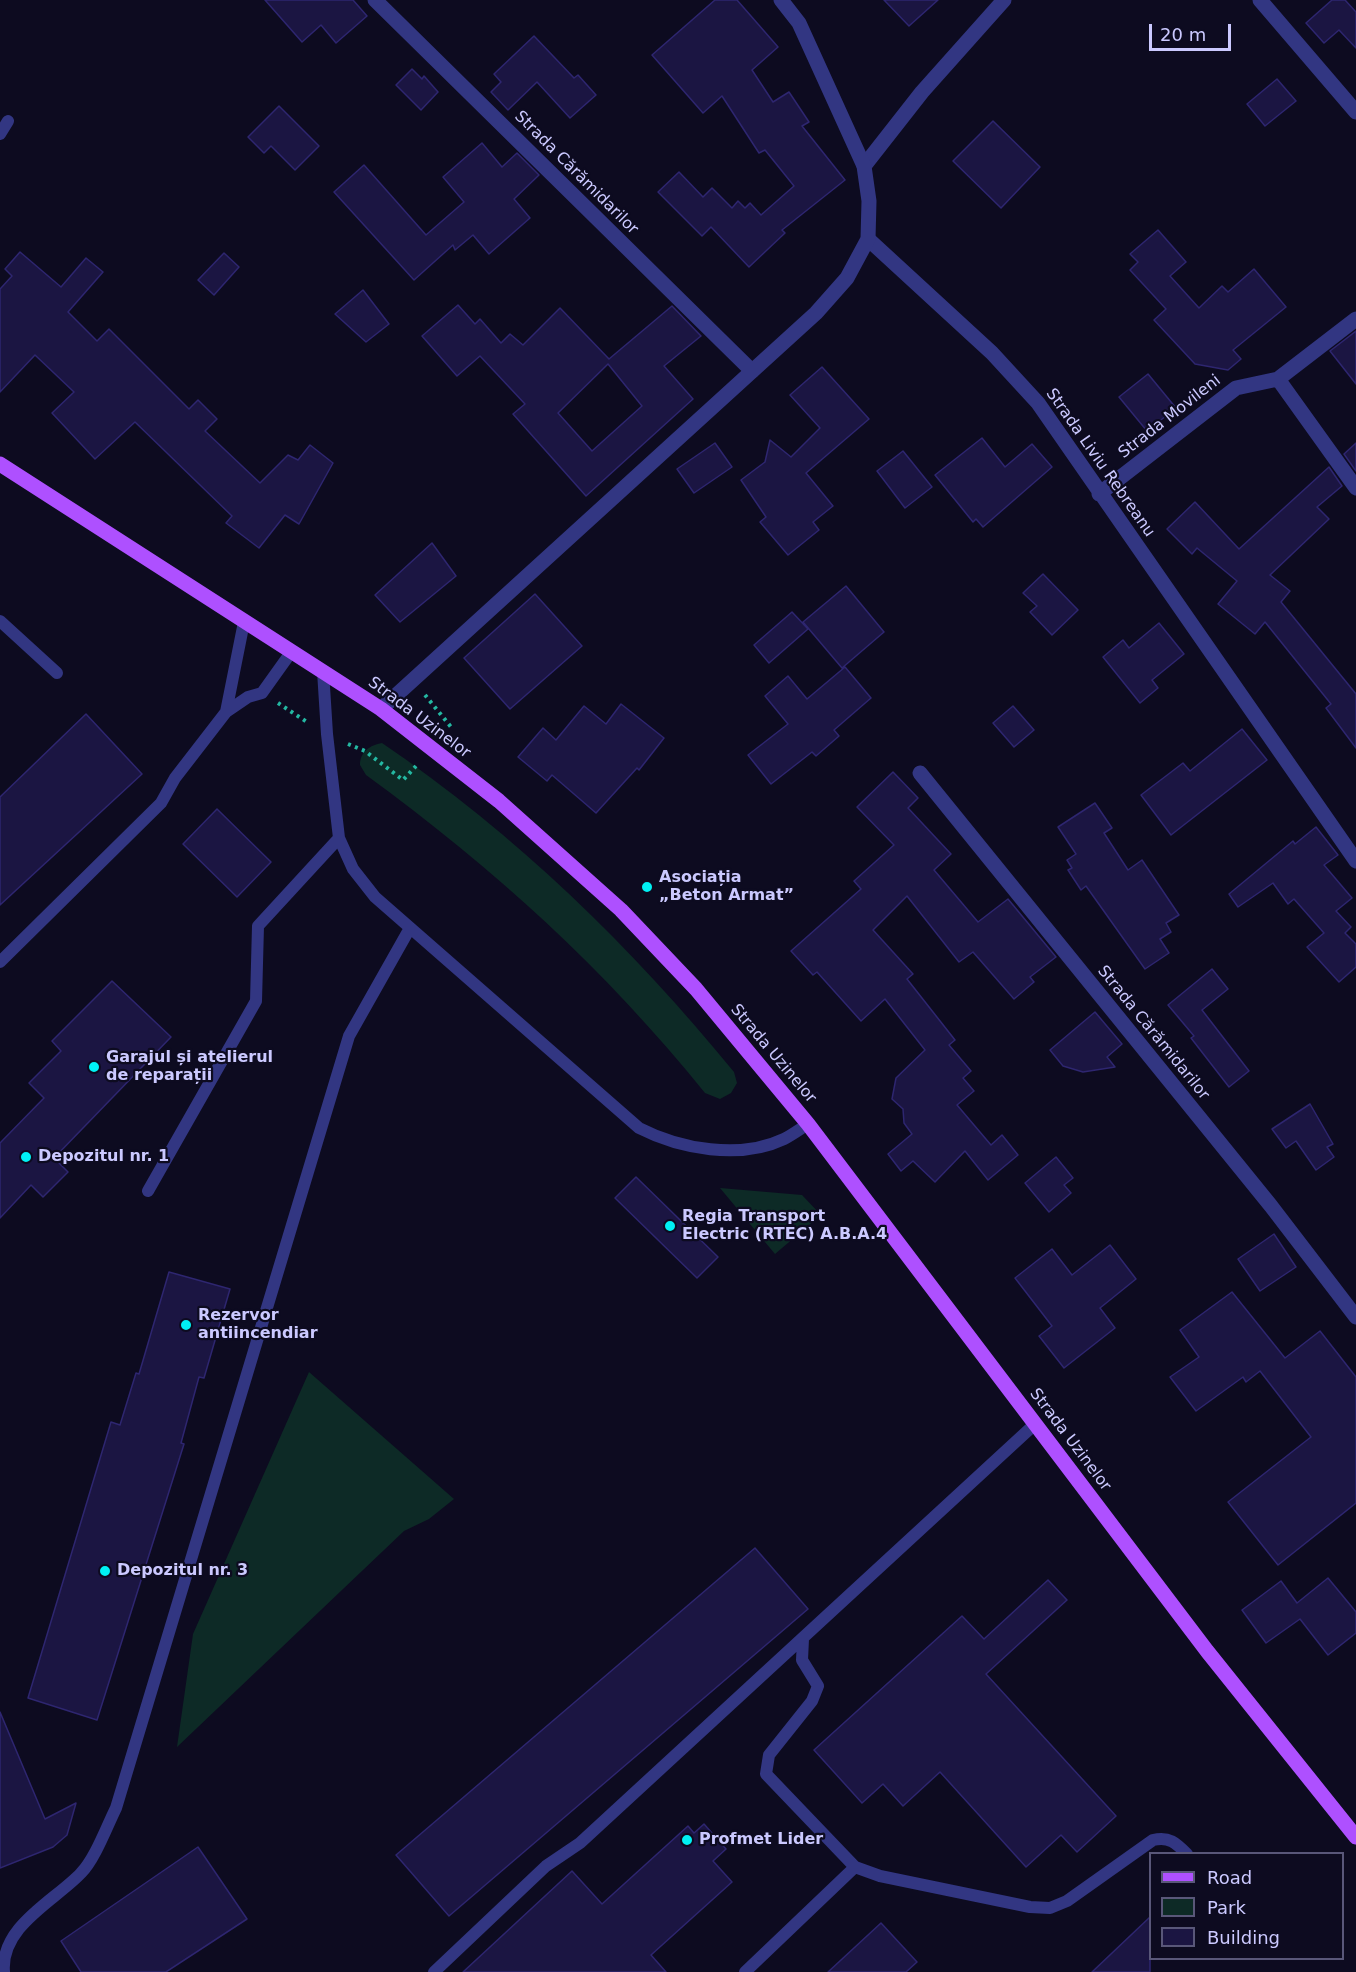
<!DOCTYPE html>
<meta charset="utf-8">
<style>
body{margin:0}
#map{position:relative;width:1356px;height:1972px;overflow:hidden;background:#0d0b20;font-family:"DejaVu Sans",sans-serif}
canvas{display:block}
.legend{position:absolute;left:1149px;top:1852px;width:195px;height:108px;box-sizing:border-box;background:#0d0b20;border:2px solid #595779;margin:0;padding:8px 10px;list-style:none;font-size:18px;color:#cbc9ff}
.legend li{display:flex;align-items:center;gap:12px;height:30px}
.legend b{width:30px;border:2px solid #595779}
.scale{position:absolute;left:1149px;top:24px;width:82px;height:27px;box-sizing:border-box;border:3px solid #cbc9ff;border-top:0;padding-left:8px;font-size:18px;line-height:21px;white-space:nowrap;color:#cbc9ff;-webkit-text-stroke:4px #0d0b20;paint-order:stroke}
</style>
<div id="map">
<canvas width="1356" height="1972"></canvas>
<ul class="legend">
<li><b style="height:8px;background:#ae50ff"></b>Road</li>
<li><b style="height:16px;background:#0d2a26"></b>Park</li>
<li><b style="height:16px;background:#1b1542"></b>Building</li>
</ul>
<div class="scale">20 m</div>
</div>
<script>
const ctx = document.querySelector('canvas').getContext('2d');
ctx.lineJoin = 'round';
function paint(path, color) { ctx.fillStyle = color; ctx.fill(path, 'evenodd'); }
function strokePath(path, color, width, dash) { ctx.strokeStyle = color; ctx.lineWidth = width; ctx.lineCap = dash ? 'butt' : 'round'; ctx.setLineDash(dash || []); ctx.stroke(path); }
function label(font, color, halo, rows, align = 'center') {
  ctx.font = font + ' "DejaVu Sans",sans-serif'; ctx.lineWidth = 4.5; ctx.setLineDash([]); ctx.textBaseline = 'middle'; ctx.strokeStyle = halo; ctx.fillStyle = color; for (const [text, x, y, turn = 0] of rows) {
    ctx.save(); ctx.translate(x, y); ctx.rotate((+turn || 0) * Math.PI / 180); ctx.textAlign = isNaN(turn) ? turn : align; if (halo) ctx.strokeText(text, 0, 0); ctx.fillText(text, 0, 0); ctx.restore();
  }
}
paint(new Path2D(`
 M 382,743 C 516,834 632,947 734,1072 L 737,1083 L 731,1093 L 720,1099 L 705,1093 C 604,968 496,870 366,775 L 360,765 C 360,752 370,745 382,743 Z
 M 720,1188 L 802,1195 L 821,1215 L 775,1254 Z
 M 309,1372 L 454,1499 L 429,1519 L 404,1531 L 177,1747 L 193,1634 Z`), '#0d2a26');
const building = new Path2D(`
 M 265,0 L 353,0 L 367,16 L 336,43 L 321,25 L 302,42 Z
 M 715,0 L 737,0 L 778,47 L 752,70 L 773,102 L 789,92 L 809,122 L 802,126 L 845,180 L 782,230 L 785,233 L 749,267 L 711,227 L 702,236 L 658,192 L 679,172 L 703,197 L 712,188 L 732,208 L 738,201 L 745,208 L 750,203 L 761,215 L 794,186 L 765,150 L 759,153 L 722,96 L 703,113 L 652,55 Z
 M 884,0 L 938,0 L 909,26 Z
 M 1332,0 L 1345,0 L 1356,12 L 1356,48 L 1339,30 L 1324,43 L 1306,23 Z
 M 534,36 L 574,78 L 578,75 L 596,95 L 570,118 L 537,82 L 508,110 L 491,92 L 501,82 L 494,74 Z
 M 412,69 L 422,79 L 424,76 L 438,92 L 421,110 L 396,85 Z
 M 1277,79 L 1296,101 L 1265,126 L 1247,104 Z
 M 279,106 L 319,146 L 295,170 L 271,146 L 264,153 L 248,137 Z
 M 993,121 L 1040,167 L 1001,208 L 953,161 Z
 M 482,143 L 502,167 L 517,153 L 539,175 L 514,199 L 530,218 L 489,254 L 473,235 L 455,250 L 453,245 L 414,280 L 334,192 L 364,165 L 426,235 L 464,202 L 443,177 Z
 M 1158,230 L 1186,262 L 1170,276 L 1199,308 L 1222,286 L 1228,292 L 1254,269 L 1286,307 L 1233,350 L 1241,359 L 1228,370 L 1195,364 L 1154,320 L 1166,309 L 1130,270 L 1138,262 L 1130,254 Z
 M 20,252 L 61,287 L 86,258 L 103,272 L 68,312 L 97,341 L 109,329 L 189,409 L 198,400 L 217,419 L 205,431 L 260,483 L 288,455 L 298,460 L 310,445 L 333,463 L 299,524 L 285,515 L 259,548 L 226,523 L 232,516 L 135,422 L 95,459 L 52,413 L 74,392 L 35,355 L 0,392 L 0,289 L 12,276 L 5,269 Z
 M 224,253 L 239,267 L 214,295 L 198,280 Z
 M 363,290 L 389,324 L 366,342 L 335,314 Z
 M 458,305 L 475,324 L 480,319 L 501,343 L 510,334 L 523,345 L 560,308 L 609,359 L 672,306 L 701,336 L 664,366 L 693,399 L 586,496 L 513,414 L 525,404 L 480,356 L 457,376 L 422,336 ZM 608,364 L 642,406 L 592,451 L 558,413 Z
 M 1356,331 L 1356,384 L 1330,351 Z
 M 822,367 L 869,419 L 806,473 L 833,506 L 813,522 L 819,530 L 788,555 L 760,522 L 766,517 L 741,480 L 765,462 L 770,440 L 791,457 L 820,428 L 790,395 Z
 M 1148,374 L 1176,408 L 1147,431 L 1119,397 Z
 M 982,438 L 1005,467 L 1032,444 L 1052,467 L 983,527 L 976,519 L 973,522 L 935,475 Z
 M 715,443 L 732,467 L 694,493 L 677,469 Z
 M 1356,443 L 1356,471 L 1344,454 Z
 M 903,451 L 932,487 L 905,508 L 877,471 Z
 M 1329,467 L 1342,486 L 1317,507 L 1329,519 L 1270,575 L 1290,591 L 1281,602 L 1356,694 L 1356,748 L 1326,708 L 1331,704 L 1265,622 L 1255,634 L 1218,604 L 1237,581 L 1197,548 L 1192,554 L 1167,529 L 1195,502 L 1239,549 Z
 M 432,543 L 456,576 L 400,622 L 375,595 Z
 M 1043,574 L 1078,610 L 1052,635 L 1030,612 L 1037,606 L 1023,593 Z
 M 846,586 L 884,632 L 842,668 L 803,622 Z
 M 535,594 L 582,646 L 510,709 L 464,658 Z
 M 792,612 L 808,629 L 769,663 L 754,645 Z
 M 1159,623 L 1184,654 L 1152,680 L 1158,688 L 1140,703 L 1103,657 L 1123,640 L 1129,648 Z
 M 845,667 L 871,698 L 834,730 L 839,736 L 816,756 L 812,752 L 771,784 L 748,755 L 788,724 L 765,696 L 788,676 L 807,699 Z
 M 621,704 L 664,738 L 639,770 L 637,768 L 596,813 L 552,775 L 547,781 L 518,757 L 543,728 L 556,740 L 584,706 L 606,724 Z
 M 1013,706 L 1034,730 L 1014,747 L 993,723 Z
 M 86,714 L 142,774 L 0,905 L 0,797 Z
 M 1242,729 L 1267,760 L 1171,835 L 1141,795 L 1183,763 L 1190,771 Z
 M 893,772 L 918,798 L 908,808 L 951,854 L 934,870 L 978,922 L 1008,899 L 1056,957 L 1030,977 L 1034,982 L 1014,999 L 973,952 L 959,962 L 907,896 L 873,930 L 913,974 L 907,979 L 955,1040 L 949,1045 L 971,1071 L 963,1078 L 974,1091 L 957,1105 L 991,1145 L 1002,1135 L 1018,1155 L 988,1180 L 965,1151 L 935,1182 L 913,1161 L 901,1171 L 888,1154 L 912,1134 L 904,1123 L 903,1109 L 892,1099 L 896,1078 L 925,1050 L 885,999 L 861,1021 L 817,972 L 813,975 L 791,951 L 861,889 L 854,881 L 894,845 L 857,807 Z
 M 1095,803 L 1112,828 L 1104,833 L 1128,870 L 1142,860 L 1179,915 L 1166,923 L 1171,932 L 1160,939 L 1169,953 L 1145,969 L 1086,886 L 1081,890 L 1068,870 L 1072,868 L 1067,860 L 1076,854 L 1058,827 Z
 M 217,809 L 271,862 L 237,897 L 183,844 Z
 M 1316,827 L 1338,855 L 1324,865 L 1352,898 L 1336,911 L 1351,927 L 1345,933 L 1356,944 L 1356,967 L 1339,982 L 1307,947 L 1324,933 L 1294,899 L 1288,904 L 1273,883 L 1238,907 L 1229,894 L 1293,841 L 1295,844 Z
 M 1212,969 L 1228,989 L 1202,1010 L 1249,1071 L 1229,1087 L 1191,1038 L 1194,1036 L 1168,1005 Z
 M 112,981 L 171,1037 L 54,1158 L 68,1172 L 43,1197 L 31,1185 L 0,1218 L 0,1143 L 44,1098 L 29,1083 L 61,1051 L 52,1041 Z
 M 1095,1012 L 1122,1044 L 1107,1057 L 1115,1067 L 1083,1072 L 1063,1066 L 1050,1050 Z
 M 1310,1104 L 1333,1144 L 1327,1147 L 1334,1157 L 1316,1170 L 1296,1141 L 1286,1148 L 1272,1129 Z
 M 1056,1157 L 1073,1178 L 1064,1185 L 1071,1193 L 1049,1212 L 1025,1183 Z
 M 636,1177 L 718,1257 L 697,1278 L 615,1198 Z
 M 1274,1234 L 1296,1267 L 1260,1291 L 1238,1259 Z
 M 1110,1245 L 1136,1279 L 1100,1308 L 1115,1328 L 1064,1368 L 1039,1336 L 1052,1326 L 1015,1278 L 1052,1249 L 1072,1275 Z
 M 169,1272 L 230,1289 L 204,1378 L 199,1377 L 181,1443 L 184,1444 L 97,1720 L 28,1698 L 111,1422 L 120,1425 L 136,1373 L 139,1374 Z
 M 1232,1292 L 1285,1358 L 1320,1331 L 1356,1377 L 1356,1503 L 1278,1565 L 1228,1502 L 1311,1437 L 1260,1371 L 1246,1382 L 1243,1377 L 1196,1411 L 1170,1377 L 1199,1357 L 1180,1330 Z
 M 755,1548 L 808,1609 L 449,1916 L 396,1855 Z
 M 1328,1578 L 1356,1612 L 1356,1633 L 1328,1655 L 1300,1619 L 1266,1643 L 1242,1610 L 1281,1581 L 1297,1603 Z
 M 1048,1580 L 1067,1600 L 986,1674 L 1116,1816 L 1077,1852 L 1061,1835 L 1026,1867 L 940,1772 L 903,1806 L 883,1784 L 862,1803 L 814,1750 L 962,1616 L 984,1639 Z
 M 0,1712 L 45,1819 L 76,1803 L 67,1835 L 53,1847 L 0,1868 Z
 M 704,1824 L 726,1849 L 713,1861 L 732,1882 L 651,1955 L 666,1972 L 463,1972 L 572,1871 L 602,1904 L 688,1826 L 694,1833 Z
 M 198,1847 L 247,1919 L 166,1972 L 81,1972 L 61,1941 Z
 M 1150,1917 L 1150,1972 L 1092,1972 Z
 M 881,1923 L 917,1962 L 906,1972 L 828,1972 Z`);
paint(building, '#1b1542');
strokePath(building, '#2e2670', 1.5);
strokePath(new Path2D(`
 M 425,695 L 451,727
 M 278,703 L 307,722
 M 348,744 L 365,751 L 403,780 L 416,766`), '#24b8a2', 4, [3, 4.5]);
strokePath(new Path2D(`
 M 0,134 L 8,121
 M 0,621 L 57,673
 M 323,671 L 327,734 L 339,838 L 353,869 L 375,897 L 639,1128 C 680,1149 740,1160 784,1139 C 792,1135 800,1129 808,1124
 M 226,712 L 244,622
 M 0,962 L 161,803 L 175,778 L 226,712 L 248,697 L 262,693 L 292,651
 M 148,1191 L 256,1001 L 258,926 L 339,838
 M 803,1639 L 802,1660 L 818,1686 L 812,1701 L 769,1755 L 766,1774 L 855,1867 L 880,1876 L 1030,1907 L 1050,1908 L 1067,1901 L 1153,1840 C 1169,1836 1176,1843 1187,1854
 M 4,1972 C 0,1926 56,1900 81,1873 C 95,1859 107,1826 116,1808 L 349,1036 L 410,928
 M 434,1972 L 546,1866 L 580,1843 L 1035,1424
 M 745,1972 L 855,1867`), '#323682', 12);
strokePath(new Path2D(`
 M 375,0 L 752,371
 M 1260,0 L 1356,112
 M 864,166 L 922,92 L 1004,0
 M 868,239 L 992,353 L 1038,403 L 1356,861
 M 1278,379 L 1356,488
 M 1099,494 L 1236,388 L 1278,379 L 1356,319
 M 920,773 L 1271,1206 L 1356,1317`), '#323682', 15);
strokePath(new Path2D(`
 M 381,709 L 816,313 L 847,278 L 868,239 L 869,201 L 864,166 L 799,23 L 781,0`), '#323682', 15);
strokePath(new Path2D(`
 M 0,464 L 381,709 L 499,801 L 621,910 L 696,989 L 808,1124 L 1207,1651 L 1356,1837`), '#ae50ff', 15);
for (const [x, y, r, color] of [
 [647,887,6,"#00f1f4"],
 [94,1067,6,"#00f1f4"],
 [26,1157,6,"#00f1f4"],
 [670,1226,6,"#00f1f4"],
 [186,1325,6,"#00f1f4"],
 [105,1571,6,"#00f1f4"],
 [687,1840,6,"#00f1f4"]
]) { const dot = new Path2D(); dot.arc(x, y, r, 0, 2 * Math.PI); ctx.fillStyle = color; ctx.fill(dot); strokePath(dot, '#0d0b20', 2); }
label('16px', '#cbc9ff', '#0d0b20', [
 ["Strada Cărămidarilor",576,173,45],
 ["Strada Movileni",1170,417,-38],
 ["Strada Liviu Rebreanu",1100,463,55],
 ["Strada Uzinelor",419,718,37],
 ["Strada Cărămidarilor",1153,1033,51],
 ["Strada Uzinelor",773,1054,50],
 ["Strada Uzinelor",1070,1440,53]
]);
label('bold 16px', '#cbc9ff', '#0d0b20', [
 ["Asociația",659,878],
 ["„Beton Armat”",659,896],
 ["Garajul și atelierul",106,1058],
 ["de reparații",106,1076],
 ["Depozitul nr. 1",38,1157],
 ["Regia Transport",682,1217],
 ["Electric (RTEC) A.B.A.4",682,1235],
 ["Rezervor",198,1316],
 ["antiincendiar",198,1334],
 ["Depozitul nr. 3",117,1571],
 ["Profmet Lider",699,1840]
], 'left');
</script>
